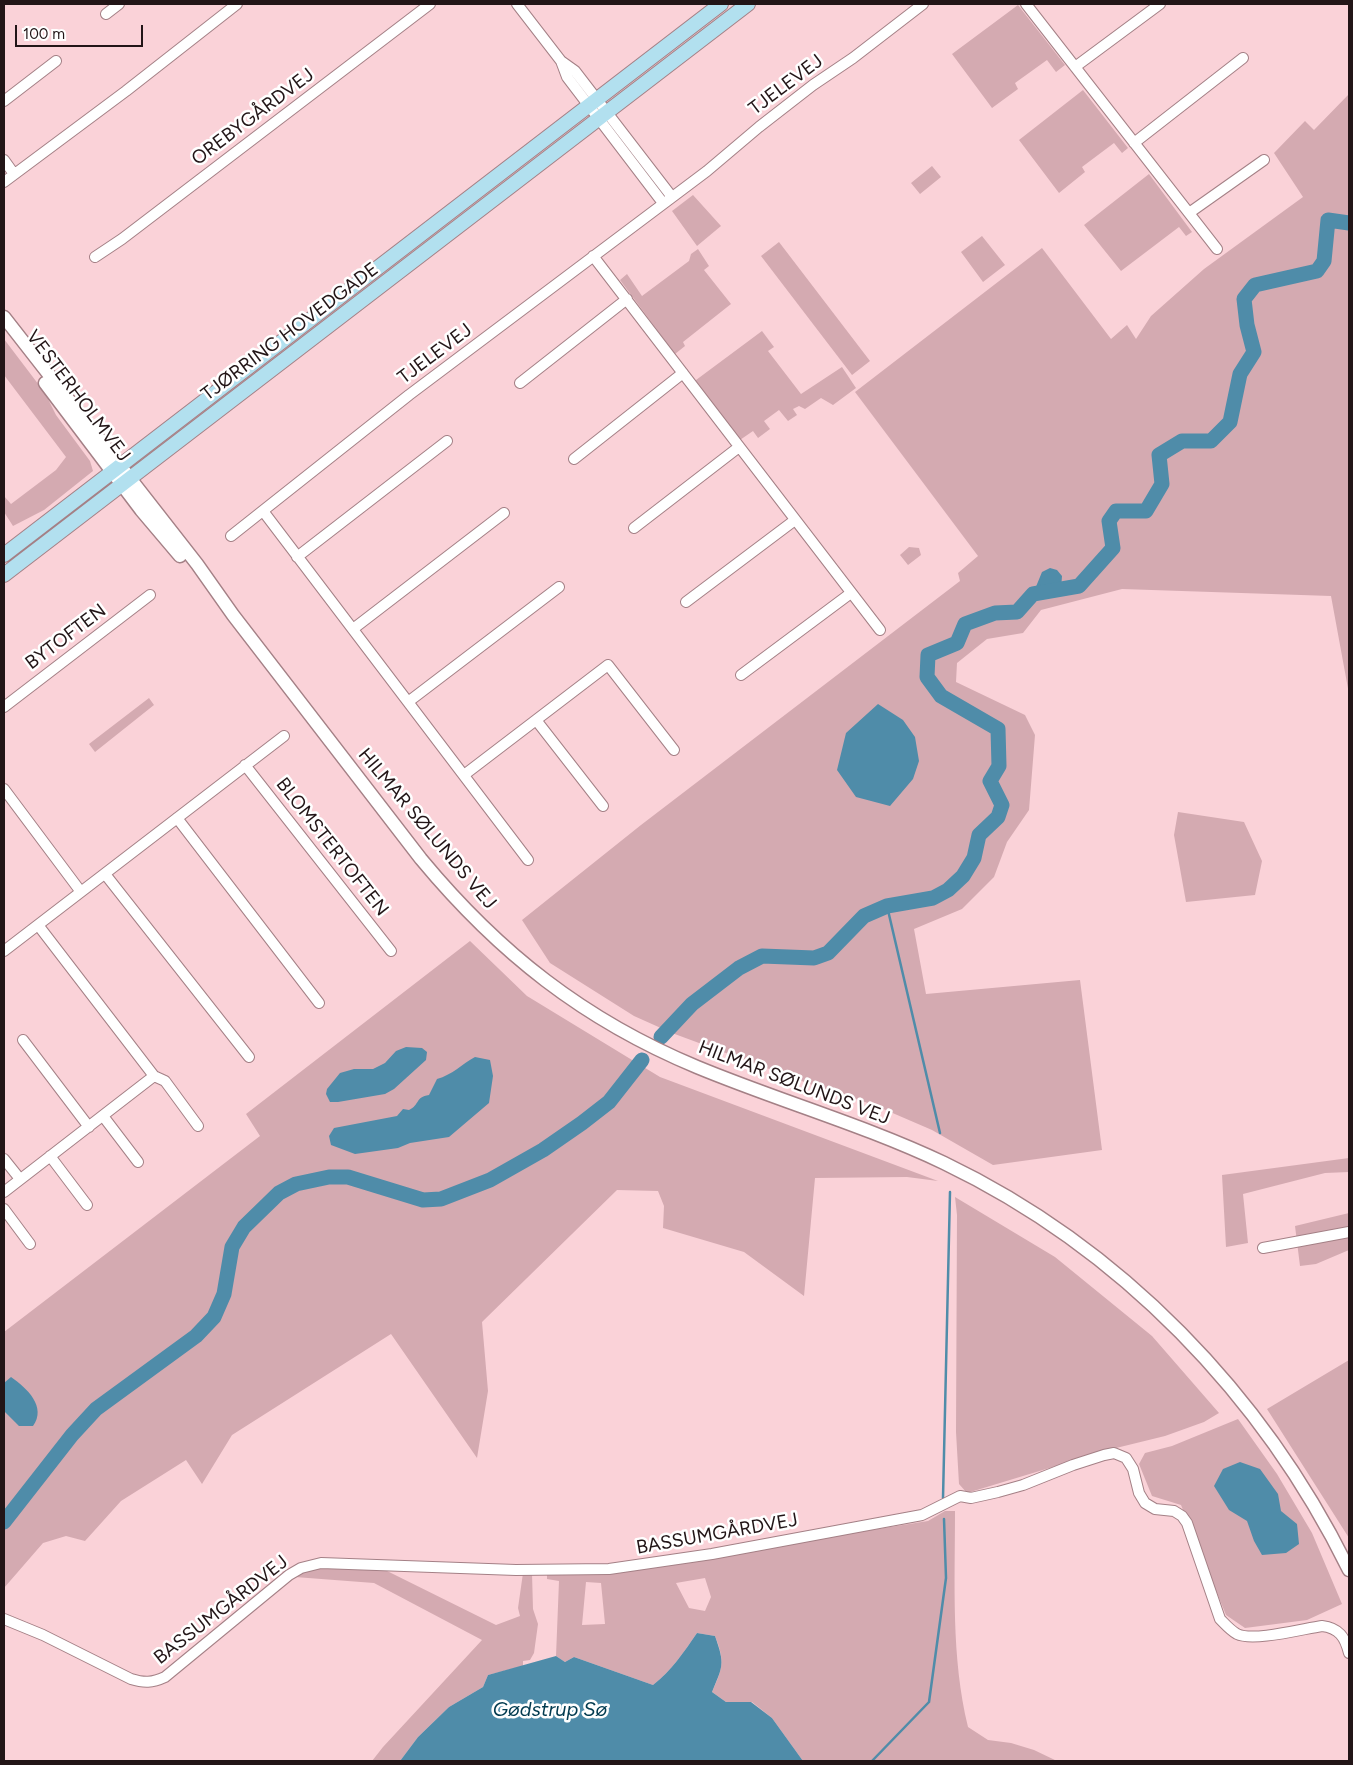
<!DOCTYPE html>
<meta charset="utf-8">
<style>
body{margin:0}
#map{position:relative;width:1353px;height:1765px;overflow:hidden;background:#fad2d8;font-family:Figtree,sans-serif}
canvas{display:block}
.frame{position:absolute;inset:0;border:5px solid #221517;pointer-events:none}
.scale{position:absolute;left:15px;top:25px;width:128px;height:22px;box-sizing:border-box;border:2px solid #221517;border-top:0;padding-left:6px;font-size:15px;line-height:18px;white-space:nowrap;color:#221517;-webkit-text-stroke:4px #fff;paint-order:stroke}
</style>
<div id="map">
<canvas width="1353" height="1765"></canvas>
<div class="frame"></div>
<div class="scale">100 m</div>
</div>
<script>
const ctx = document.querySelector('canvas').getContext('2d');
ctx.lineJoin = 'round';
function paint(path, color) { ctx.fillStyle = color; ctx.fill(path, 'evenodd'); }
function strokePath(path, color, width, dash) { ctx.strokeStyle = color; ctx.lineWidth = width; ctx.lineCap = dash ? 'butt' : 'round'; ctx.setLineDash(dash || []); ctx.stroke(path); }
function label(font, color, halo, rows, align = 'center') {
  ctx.font = font + ' Figtree,sans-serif'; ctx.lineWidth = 5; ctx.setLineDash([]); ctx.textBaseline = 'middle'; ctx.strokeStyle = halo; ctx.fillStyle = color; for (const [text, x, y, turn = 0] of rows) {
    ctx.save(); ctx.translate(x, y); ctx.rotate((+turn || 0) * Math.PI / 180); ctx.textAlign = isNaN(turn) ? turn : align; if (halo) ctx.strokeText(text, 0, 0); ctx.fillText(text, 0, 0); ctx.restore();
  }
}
paint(new Path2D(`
 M 1018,5 L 1065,65 L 1056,72 L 1047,60 L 1015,83 L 1018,89 L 992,108 L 952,54 Z
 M 1083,90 L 1128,148 L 1122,153 L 1114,143 L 1082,167 L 1085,172 L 1059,193 L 1019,140 Z
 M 1349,94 L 1349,694 L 1331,596 L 1122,589 L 1041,610 L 1023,633 L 987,639 L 957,663 L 956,682 L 1025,715 L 1035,735 L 1029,810 L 1007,842 L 994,877 L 962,909 L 914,929 L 926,994 L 1080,980 L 1102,1150 L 993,1165 L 932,1130 L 874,1105 L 807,1083 L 672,1033 L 634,1016 L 550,963 L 522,920 L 641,825 L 960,581 L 958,573 L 978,556 L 855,392 L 1042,248 L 1111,339 L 1127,325 L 1136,339 L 1151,316 L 1204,269 L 1303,197 L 1274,153 L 1305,121 L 1314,130 Z
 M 932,166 L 941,177 L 920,194 L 911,183 Z
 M 1149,174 L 1192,232 L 1186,236 L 1179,227 L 1121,271 L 1084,225 Z
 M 693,195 L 721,226 L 697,246 L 672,211 Z
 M 982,236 L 1005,265 L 983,282 L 961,252 Z
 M 779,242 L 870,361 L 852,375 L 761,256 Z
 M 698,249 L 709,266 L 704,270 L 731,304 L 683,342 L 685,346 L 675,354 L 620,280 L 627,274 L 642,296 L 689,261 L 691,254 Z
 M 762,331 L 774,347 L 768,351 L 801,394 L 842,367 L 856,388 L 833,405 L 821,398 L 805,409 L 799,406 L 793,409 L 797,415 L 788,421 L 779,410 L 764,421 L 770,429 L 758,438 L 753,431 L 737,442 L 692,383 Z
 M 4,339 L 45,393 L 56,415 L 90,461 L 93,471 L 44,510 L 13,526 L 4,512 L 4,496 L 11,504 L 56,470 L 66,457 L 4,375 Z
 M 909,547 L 919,548 L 921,555 L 908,565 L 900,555 Z
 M 149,698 L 154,705 L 95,752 L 89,744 Z
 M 1178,812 L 1244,822 L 1262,861 L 1255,895 L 1186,902 L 1174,835 Z
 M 470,941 L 527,996 L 660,1077 L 938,1181 L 907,1177 L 815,1178 L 804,1296 L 744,1252 L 663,1228 L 664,1206 L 658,1191 L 617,1190 L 482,1322 L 488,1391 L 477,1458 L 391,1334 L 232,1435 L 202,1484 L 186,1460 L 121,1501 L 85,1541 L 66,1536 L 43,1543 L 4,1588 L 4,1332 L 260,1136 L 246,1114 Z
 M 1349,1158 L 1349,1172 L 1325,1173 L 1243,1194 L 1248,1243 L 1226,1247 L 1222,1175 Z
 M 955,1197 L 1055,1257 L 1152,1336 L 1219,1413 L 1204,1422 L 1165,1436 L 1112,1449 L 967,1493 L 959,1484 L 956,1432 L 957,1215 Z
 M 1349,1213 L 1349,1250 L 1316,1264 L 1300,1266 L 1295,1226 Z
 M 1349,1360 L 1349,1538 L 1267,1409 Z
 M 1238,1419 L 1277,1474 L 1312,1533 L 1342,1604 L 1307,1620 L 1245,1628 L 1226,1615 L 1181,1505 L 1152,1496 L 1139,1464 L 1145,1453 L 1172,1446 Z
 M 945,1511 L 955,1511 C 955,1584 951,1657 968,1727 L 988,1740 L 1011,1743 L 1034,1750 L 1057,1761 L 803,1761 L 772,1718 L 752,1702 L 726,1702 L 712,1692 C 723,1668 725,1661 715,1636 L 697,1633 C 684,1652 671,1671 653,1685 L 574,1657 L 565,1662 L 556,1656 L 559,1581 L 547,1579 L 547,1571 L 601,1573 L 928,1521 ZM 705,1578 L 711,1597 L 705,1611 L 689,1608 L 676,1583 ZM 586,1582 L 601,1583 L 605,1624 L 582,1625 Z
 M 316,1566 L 383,1569 L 496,1625 L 520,1616 L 518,1608 L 523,1573 L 532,1573 L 533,1609 L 538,1624 L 534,1653 L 530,1660 L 523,1661 L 523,1666 L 488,1675 L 483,1687 L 449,1707 L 418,1737 L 400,1761 L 372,1761 L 383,1747 L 482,1640 L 374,1583 L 295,1577 Z`), '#d4aab1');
paint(new Path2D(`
 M 1050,568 L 1057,570 L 1062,576 L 1061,589 L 1033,594 L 1042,572 Z
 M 878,704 L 903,720 L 915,737 L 919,761 L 913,779 L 890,806 L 856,797 L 837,770 L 846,733 Z
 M 406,1047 L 422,1048 L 427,1052 L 426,1060 L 394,1089 L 385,1094 L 338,1102 L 330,1102 L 326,1094 L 327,1089 L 340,1073 L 354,1069 L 373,1069 L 385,1063 L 396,1051 Z
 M 475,1057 L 490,1060 L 493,1076 L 489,1103 L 449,1137 L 410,1143 L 398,1148 L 355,1154 L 331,1145 L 329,1136 L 334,1128 L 397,1116 L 403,1109 L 409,1110 C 420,1105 415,1097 429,1095 L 437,1079 C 452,1075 462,1064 475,1057 Z
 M 11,1377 C 27,1388 47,1407 33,1426 L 19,1426 L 4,1411 L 4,1383 Z
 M 1240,1462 L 1260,1469 L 1278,1494 L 1281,1511 L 1297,1524 L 1299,1544 L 1286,1553 L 1262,1555 L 1254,1541 L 1247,1521 L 1229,1510 L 1214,1486 L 1223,1469 Z
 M 697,1633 L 715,1636 C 725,1664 723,1666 712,1692 L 726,1702 L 751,1702 L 772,1718 L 803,1761 L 400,1761 L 418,1737 L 449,1707 L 483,1687 L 488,1675 L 556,1656 L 565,1662 L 574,1657 L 653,1685 C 671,1671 684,1652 697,1633 Z`), '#4f8ca9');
strokePath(new Path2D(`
 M 887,906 L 940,1133
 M 943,1498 L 950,1192
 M 872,1761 L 929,1702 L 946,1578 L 944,1519`), '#4f8ca9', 2.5);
strokePath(new Path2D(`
 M 661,1037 L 692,1004 L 739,968 L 762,956 L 814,958 L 828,953 L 864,916 L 887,906 L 933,898 L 948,890 L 963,876 L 974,858 L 979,835 L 998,817 L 1002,805 L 990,781 L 999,766 L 998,729 L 941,696 L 927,677 L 928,655 L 957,643 L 965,624 L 995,613 L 1017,612 L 1033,594 L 1079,586 L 1113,548 L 1109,521 L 1116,511 L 1146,511 L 1162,484 L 1159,455 L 1182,441 L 1211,441 L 1230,422 L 1240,374 L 1254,352 L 1247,325 L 1244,299 L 1255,285 L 1317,271 L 1324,261 L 1328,220 L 1349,223
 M 4,1522 L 72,1435 L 96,1409 L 196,1336 L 214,1317 L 224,1294 L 232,1247 L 244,1227 L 279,1193 L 296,1184 L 329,1177 L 348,1177 L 423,1200 L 441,1199 L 490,1180 L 543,1150 L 582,1123 L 609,1102 L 642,1060`), '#4f8ca9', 15);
const minor = new Path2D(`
 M 517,4 L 561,61 L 567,77 L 663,203
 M 1026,4 L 1217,249
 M 106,14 L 119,4
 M 561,61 L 575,71 L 672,197
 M 1075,67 L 1160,4
 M 4,101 L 56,61
 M 1134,143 L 1243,58
 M 4,160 L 14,174
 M 4,182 L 126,91 L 237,4
 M 1189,213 L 1264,160
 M 593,256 L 880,630
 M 95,257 L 122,239 L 430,4
 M 520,383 L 627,299
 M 574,459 L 683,373
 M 263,511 L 528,860
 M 634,528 L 739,447
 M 231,536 L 409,395 L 707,171 L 759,127 L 813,85 L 853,58 L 923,4
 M 297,557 L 447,441
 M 686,602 L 795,520
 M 353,629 L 504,513
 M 741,675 L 851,593
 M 408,702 L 559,587
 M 4,707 L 150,595
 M 536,720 L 603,806
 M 245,765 L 391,951
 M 464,775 L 608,665 L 674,750
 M 4,789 L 81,892
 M 177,818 L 319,1003
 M 105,874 L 249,1057
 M 4,951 L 284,736
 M 23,1040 L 89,1127
 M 154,1076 L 165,1081 L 198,1126
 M 103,1116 L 138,1162
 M 50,1156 L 87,1205
 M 4,1159 L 20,1179
 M 4,1192 L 154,1076 L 38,925
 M 4,1209 L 30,1244
 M 1263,1248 L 1349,1232
 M 4,1619 L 43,1635 L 131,1679 C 144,1683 152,1683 165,1677 L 289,1575 L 301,1568 L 321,1563 L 516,1570 L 609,1569 L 712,1554 L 922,1515 L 960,1496 L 971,1498 L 998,1492 L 1023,1485 L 1073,1465 L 1104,1455 L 1114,1453 L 1126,1458 L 1133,1469 L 1139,1493 L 1145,1503 L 1155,1509 L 1174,1511 L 1182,1516 L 1187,1523 L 1220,1619 C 1225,1624 1230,1630 1237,1634 C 1253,1642 1302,1629 1322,1626 C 1339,1628 1345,1637 1349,1653`);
const tertiary = new Path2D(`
 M 4,317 L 197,564 L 233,615 L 421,859 C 499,953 584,1020 697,1067 C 779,1101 864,1125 944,1163 C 1121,1248 1263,1395 1349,1570
 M 45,383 L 141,510 L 180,556`);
const secondary = new Path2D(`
 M 4,555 L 721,4
 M 4,575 L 748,4`);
strokePath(minor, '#a48086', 12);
strokePath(tertiary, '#a48086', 15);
strokePath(secondary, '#a48086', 16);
strokePath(minor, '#fff', 10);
strokePath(tertiary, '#fff', 12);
strokePath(secondary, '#b2e0ef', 14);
label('19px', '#221517', '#fff', [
 ["TJELEVEJ",786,85,-37],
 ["OREBYGÅRDVEJ",253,117,-37],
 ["TJØRRING HOVEDGADE",290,332,-37],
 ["TJELEVEJ",435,354,-37],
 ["VESTERHOLMVEJ",78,396,53],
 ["BYTOFTEN",66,637,-37],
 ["HILMAR SØLUNDS VEJ",427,829,50],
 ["BLOMSTERTOFTEN",332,847,52],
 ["HILMAR SØLUNDS VEJ",794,1083,21],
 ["BASSUMGÅRDVEJ",717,1534,-10],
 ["BASSUMGÅRDVEJ",221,1610,-38]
]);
label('italic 20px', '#013a4f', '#fff', [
 ["Gødstrup Sø",550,1710]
]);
</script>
